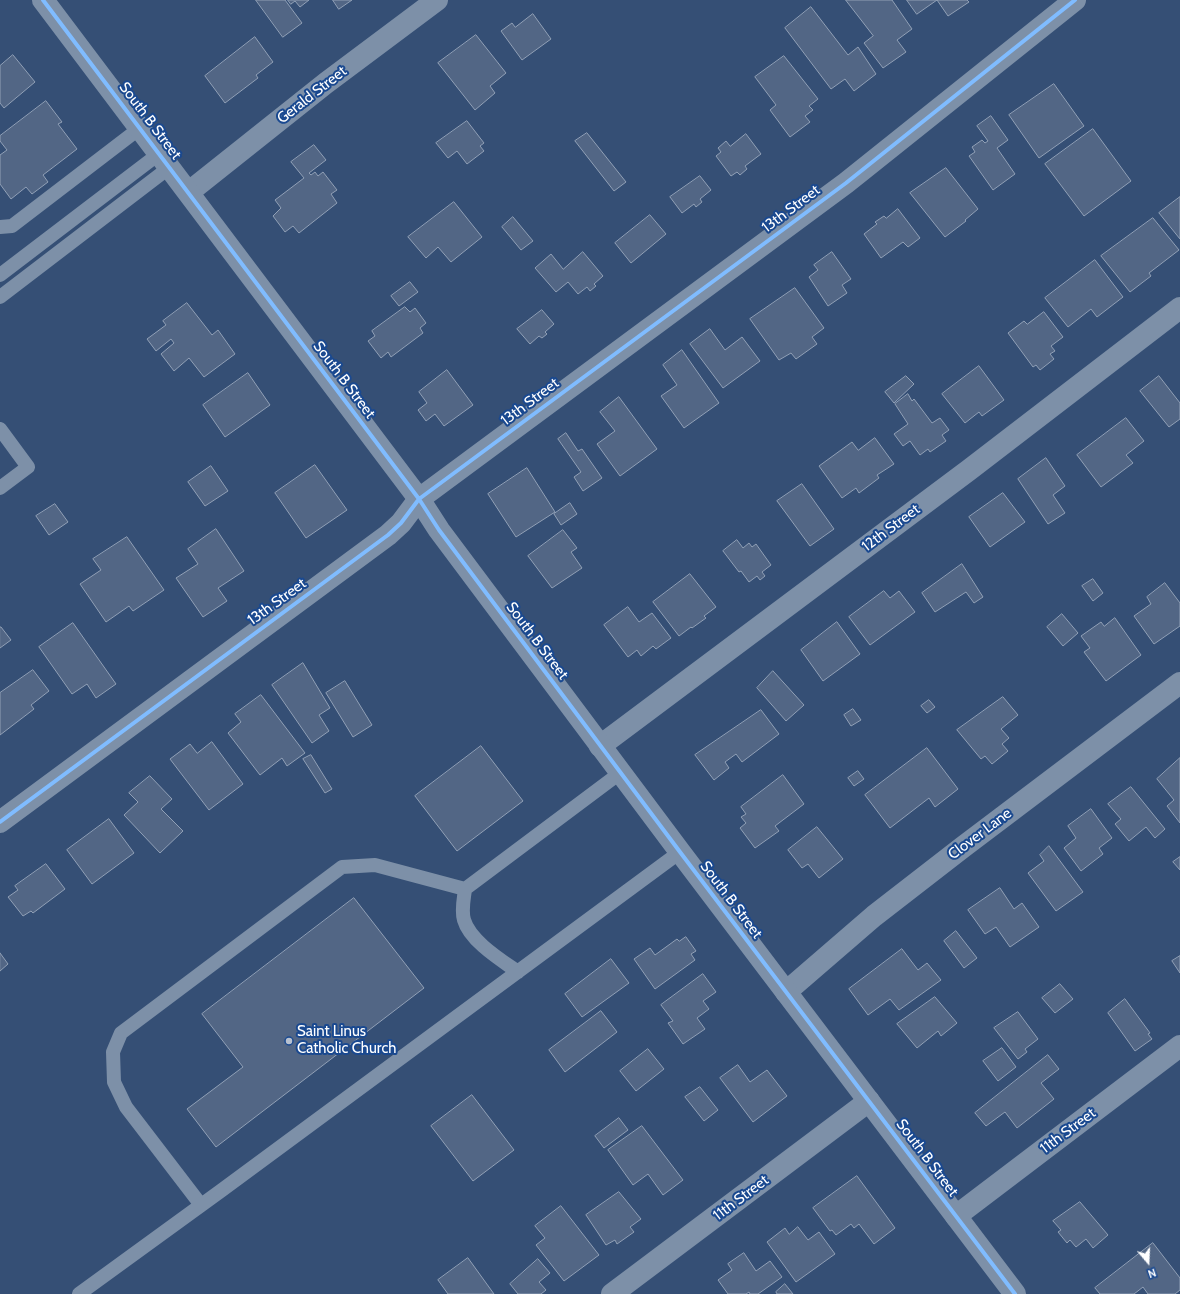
<!DOCTYPE html>
<style>
body{margin:0}
#map{position:relative;width:1180px;height:1294px;overflow:hidden;background:#354f75;font-family:Cabin,sans-serif}
canvas{display:block}
.north{position:absolute;left:1128px;top:1242px;width:40px;height:40px;-webkit-text-stroke:3px #1a4990;paint-order:stroke;rotate:161deg;font-size:11px;font-weight:700;line-height:16px;text-align:center;color:#fff}
.north::after{content:'';display:block;margin:auto;width:14px;height:18px;background:#fff;clip-path:polygon(50% 0,100% 100%,50% 72%,0 100%)}
</style>
<div id="map">
<canvas width="1180" height="1294"></canvas>
<div class="north">N</div>
</div>
<script>
const ctx = document.querySelector('canvas').getContext('2d');
ctx.lineJoin = 'round';
function paint(path, color) { ctx.fillStyle = color; ctx.fill(path, 'evenodd'); }
function strokePath(path, color, width, dash) { ctx.strokeStyle = color; ctx.lineWidth = width; ctx.lineCap = dash ? 'butt' : 'round'; ctx.setLineDash(dash || []); ctx.stroke(path); }
function label(font, color, halo, rows, align = 'center') {
  ctx.font = font + ' Cabin,sans-serif'; ctx.lineWidth = 4; ctx.setLineDash([]); ctx.textBaseline = 'middle'; ctx.strokeStyle = halo; ctx.fillStyle = color; for (const [text, x, y, turn = 0] of rows) {
    ctx.save(); ctx.translate(x, y); ctx.rotate((+turn || 0) * Math.PI / 180); ctx.textAlign = isNaN(turn) ? turn : align; if (halo) ctx.strokeText(text, 0, 0); ctx.fillText(text, 0, 0); ctx.restore();
  }
}
const building = new Path2D(`
 M 256,0 L 285,0 L 302,23 L 283,37 Z
 M 288,0 L 309,0 L 300,7 L 295,1 L 291,4 Z
 M 333,0 L 352,0 L 339,9 Z
 M 846,0 L 892,0 L 912,29 L 897,40 L 906,52 L 883,68 L 864,43 L 873,36 Z
 M 907,0 L 967,0 L 969,2 L 948,16 L 937,0 L 917,14 Z
 M 811,7 L 848,55 L 858,47 L 876,74 L 854,91 L 845,79 L 831,89 L 785,28 Z
 M 533,14 L 551,39 L 522,60 L 501,31 L 512,23 L 515,27 Z
 M 476,35 L 506,73 L 490,86 L 495,93 L 475,110 L 438,63 Z
 M 255,37 L 273,62 L 256,75 L 258,78 L 225,103 L 205,76 Z
 M 13,55 L 35,82 L 4,108 L 0,103 L 0,66 Z
 M 784,56 L 818,99 L 809,106 L 813,110 L 805,116 L 810,122 L 790,137 L 770,110 L 776,105 L 755,77 Z
 M 1054,84 L 1084,126 L 1039,158 L 1009,115 Z
 M 46,101 L 62,122 L 58,124 L 77,149 L 43,175 L 48,182 L 32,194 L 26,187 L 11,199 L 0,184 L 0,155 L 7,150 L 0,141 L 0,136 Z
 M 991,116 L 1008,140 L 997,148 L 1015,174 L 993,190 L 969,156 L 975,152 L 972,147 L 982,140 L 985,143 L 988,141 L 977,126 Z
 M 467,121 L 484,143 L 480,146 L 484,151 L 467,164 L 457,151 L 448,158 L 436,143 Z
 M 1093,129 L 1131,181 L 1084,216 L 1045,164 Z
 M 587,133 L 626,182 L 614,191 L 575,141 Z
 M 746,134 L 761,154 L 745,166 L 747,169 L 740,175 L 737,172 L 731,176 L 716,156 L 721,152 L 718,148 L 726,141 L 730,146 Z
 M 314,145 L 326,160 L 309,173 L 311,175 L 315,172 L 318,176 L 323,172 L 337,190 L 331,194 L 337,203 L 299,233 L 293,226 L 285,232 L 273,216 L 281,208 L 275,200 L 304,178 L 291,162 Z
 M 946,168 L 978,209 L 965,220 L 966,221 L 945,237 L 910,193 Z
 M 700,176 L 711,190 L 700,199 L 702,202 L 696,207 L 694,204 L 682,213 L 670,197 Z
 M 1180,197 L 1180,239 L 1159,213 Z
 M 454,202 L 482,237 L 451,262 L 438,247 L 426,258 L 408,237 Z
 M 898,209 L 920,238 L 908,247 L 903,242 L 881,258 L 864,234 L 877,224 L 875,222 L 884,216 L 886,218 Z
 M 650,215 L 666,234 L 631,263 L 615,243 Z
 M 513,217 L 533,241 L 521,250 L 502,227 Z
 M 1153,218 L 1179,250 L 1149,273 L 1151,276 L 1130,292 L 1101,256 Z
 M 583,252 L 603,276 L 594,284 L 596,286 L 590,291 L 587,287 L 578,294 L 568,282 L 556,292 L 535,268 L 551,254 L 563,269 Z
 M 832,252 L 851,279 L 842,285 L 847,293 L 828,306 L 809,277 L 818,270 L 814,265 Z
 M 1095,260 L 1123,297 L 1097,317 L 1091,309 L 1068,327 L 1045,298 Z
 M 410,282 L 418,292 L 399,306 L 391,296 Z
 M 795,288 L 824,328 L 812,337 L 817,344 L 796,359 L 791,353 L 779,360 L 750,319 Z
 M 187,303 L 212,335 L 218,330 L 235,354 L 204,377 L 189,358 L 174,371 L 161,354 L 174,343 L 171,339 L 156,351 L 147,339 L 166,325 L 163,321 Z
 M 405,307 L 410,312 L 415,308 L 426,323 L 420,328 L 423,333 L 391,357 L 388,352 L 381,358 L 368,341 L 375,336 L 372,331 Z
 M 542,310 L 554,324 L 545,332 L 547,334 L 542,338 L 539,336 L 530,344 L 517,329 Z
 M 1044,312 L 1063,337 L 1051,346 L 1055,351 L 1050,354 L 1054,359 L 1040,370 L 1036,365 L 1033,367 L 1008,333 L 1024,321 L 1027,324 Z
 M 710,329 L 725,350 L 742,337 L 760,361 L 723,388 L 690,344 Z
 M 682,350 L 719,403 L 684,428 L 661,396 L 677,385 L 663,365 Z
 M 979,366 L 1004,400 L 982,416 L 979,412 L 965,423 L 942,394 Z
 M 447,370 L 473,405 L 444,426 L 435,414 L 426,421 L 418,410 L 427,403 L 419,392 Z
 M 248,373 L 270,405 L 225,437 L 203,405 Z
 M 906,376 L 914,384 L 894,403 L 885,392 Z
 M 1159,376 L 1180,403 L 1180,419 L 1169,427 L 1140,391 Z
 M 908,394 L 912,401 L 914,399 L 932,423 L 940,418 L 949,430 L 942,435 L 946,441 L 930,452 L 928,449 L 920,455 L 910,441 L 903,446 L 894,434 L 908,424 L 895,404 Z
 M 619,397 L 657,449 L 620,476 L 597,444 L 615,431 L 600,412 Z
 M 1126,418 L 1144,441 L 1126,455 L 1133,463 L 1101,487 L 1077,455 Z
 M 566,433 L 578,451 L 582,449 L 602,478 L 583,491 L 574,477 L 581,472 L 558,439 Z
 M 875,438 L 894,464 L 877,475 L 879,478 L 859,493 L 856,488 L 842,498 L 819,466 L 852,442 L 858,450 Z
 M 1046,458 L 1065,486 L 1053,495 L 1065,513 L 1048,524 L 1018,479 Z
 M 315,465 L 347,510 L 306,538 L 275,493 Z
 M 211,466 L 228,491 L 205,506 L 188,482 Z
 M 527,468 L 555,512 L 516,537 L 488,494 Z
 M 802,484 L 834,529 L 810,546 L 777,501 Z
 M 1003,493 L 1025,522 L 990,547 L 969,517 Z
 M 570,503 L 577,514 L 561,525 L 554,514 Z
 M 55,504 L 68,522 L 49,535 L 36,516 Z
 M 216,529 L 244,571 L 218,588 L 227,601 L 203,617 L 176,578 L 198,564 L 188,549 Z
 M 563,530 L 577,548 L 571,552 L 582,568 L 552,588 L 528,556 Z
 M 127,537 L 164,590 L 133,611 L 129,606 L 106,622 L 80,584 L 101,570 L 93,559 Z
 M 737,540 L 743,548 L 749,543 L 752,547 L 756,544 L 771,565 L 762,572 L 765,576 L 760,580 L 757,576 L 749,582 L 741,571 L 739,572 L 723,551 Z
 M 962,564 L 983,597 L 974,603 L 966,592 L 935,612 L 922,593 Z
 M 690,574 L 716,607 L 704,616 L 706,618 L 692,628 L 691,627 L 679,636 L 653,602 Z
 M 1093,579 L 1103,593 L 1093,601 L 1082,586 Z
 M 1165,583 L 1180,603 L 1180,626 L 1154,644 L 1134,616 L 1151,604 L 1147,597 Z
 M 884,591 L 890,598 L 899,591 L 915,612 L 870,645 L 849,617 Z
 M 628,607 L 639,622 L 652,613 L 671,638 L 656,649 L 653,646 L 641,656 L 637,650 L 628,657 L 604,625 Z
 M 1062,614 L 1078,633 L 1063,646 L 1047,627 Z
 M 1115,618 L 1141,655 L 1106,681 L 1084,652 L 1090,648 L 1081,636 L 1101,622 L 1104,626 Z
 M 837,622 L 860,654 L 823,681 L 801,650 Z
 M 73,623 L 116,684 L 96,698 L 87,684 L 72,694 L 39,647 Z
 M 0,627 L 1,627 L 11,640 L 0,648 Z
 M 303,663 L 330,708 L 319,715 L 329,731 L 312,743 L 272,685 Z
 M 33,670 L 49,691 L 31,705 L 34,709 L 0,735 L 0,693 Z
 M 773,671 L 804,705 L 786,721 L 757,688 Z
 M 345,681 L 372,725 L 353,737 L 326,693 Z
 M 261,695 L 305,753 L 287,766 L 282,758 L 260,775 L 228,733 L 241,722 L 235,714 Z
 M 1003,697 L 1018,715 L 1001,729 L 1009,738 L 1002,744 L 1008,751 L 992,764 L 985,756 L 981,759 L 957,730 Z
 M 929,700 L 935,707 L 927,713 L 921,706 Z
 M 853,709 L 861,720 L 851,726 L 844,715 Z
 M 761,710 L 779,734 L 742,762 L 736,754 L 725,762 L 729,768 L 714,780 L 695,755 Z
 M 212,742 L 243,784 L 209,810 L 170,759 L 190,744 L 197,753 Z
 M 481,746 L 523,801 L 457,851 L 415,796 Z
 M 927,748 L 958,789 L 935,807 L 929,798 L 890,828 L 865,795 Z
 M 311,755 L 332,789 L 325,793 L 303,759 Z
 M 1180,758 L 1180,823 L 1167,806 L 1174,800 L 1157,779 Z
 M 858,771 L 864,779 L 854,786 L 848,778 Z
 M 783,775 L 804,804 L 775,826 L 779,831 L 755,848 L 740,828 L 746,823 L 741,817 L 746,814 L 741,807 Z
 M 150,776 L 172,799 L 161,809 L 183,831 L 160,853 L 124,815 L 138,802 L 129,793 Z
 M 1131,787 L 1165,829 L 1155,838 L 1146,827 L 1129,841 L 1115,824 L 1121,819 L 1108,804 Z
 M 1091,809 L 1112,838 L 1099,848 L 1103,854 L 1081,871 L 1064,848 L 1076,838 L 1068,826 Z
 M 109,819 L 134,853 L 92,884 L 67,850 Z
 M 817,827 L 843,859 L 819,878 L 808,864 L 802,868 L 788,850 Z
 M 1049,846 L 1083,892 L 1056,911 L 1028,873 L 1044,861 L 1040,855 Z
 M 1180,857 L 1180,870 L 1173,862 Z
 M 46,864 L 65,889 L 33,913 L 31,911 L 23,916 L 8,897 L 18,890 L 15,886 Z
 M 1000,888 L 1014,909 L 1022,903 L 1039,927 L 1010,947 L 996,927 L 985,934 L 968,910 Z
 M 354,898 L 424,988 L 216,1147 L 187,1109 L 243,1067 L 202,1014 Z
 M 956,931 L 977,958 L 964,968 L 944,941 Z
 M 686,937 L 696,951 L 691,954 L 695,960 L 655,989 L 634,959 L 650,948 L 655,955 L 677,939 L 679,941 Z
 M 902,949 L 918,970 L 927,963 L 941,980 L 899,1010 L 890,999 L 868,1015 L 849,989 Z
 M 0,953 L 8,964 L 0,971 Z
 M 1180,956 L 1180,973 L 1172,961 Z
 M 611,959 L 629,983 L 582,1017 L 565,994 Z
 M 703,974 L 716,992 L 703,1001 L 709,1009 L 697,1018 L 705,1029 L 683,1044 L 668,1023 L 673,1021 L 661,1005 Z
 M 1060,984 L 1073,999 L 1055,1013 L 1042,998 Z
 M 935,997 L 957,1023 L 941,1036 L 938,1031 L 917,1048 L 897,1024 Z
 M 1125,999 L 1150,1033 L 1148,1034 L 1152,1039 L 1135,1051 L 1108,1013 Z
 M 601,1011 L 617,1032 L 565,1072 L 549,1050 Z
 M 1018,1012 L 1038,1039 L 1025,1049 L 1027,1052 L 1018,1059 L 994,1028 Z
 M 1002,1048 L 1016,1067 L 998,1081 L 983,1061 Z
 M 648,1049 L 664,1069 L 636,1091 L 620,1071 Z
 M 1048,1055 L 1059,1069 L 1041,1083 L 1054,1099 L 1017,1128 L 1005,1112 L 986,1126 L 975,1113 Z
 M 738,1065 L 750,1082 L 767,1070 L 787,1096 L 753,1122 L 720,1078 Z
 M 700,1087 L 718,1110 L 704,1121 L 685,1097 Z
 M 472,1095 L 514,1150 L 473,1181 L 431,1126 Z
 M 619,1118 L 628,1130 L 604,1148 L 595,1136 Z
 M 642,1126 L 683,1180 L 663,1195 L 648,1174 L 633,1185 L 608,1150 Z
 M 857,1176 L 895,1228 L 874,1244 L 859,1224 L 854,1228 L 851,1224 L 836,1235 L 832,1230 L 830,1231 L 813,1208 Z
 M 619,1192 L 641,1219 L 630,1227 L 634,1232 L 617,1244 L 615,1240 L 606,1245 L 586,1215 Z
 M 1080,1202 L 1108,1235 L 1093,1248 L 1086,1239 L 1076,1247 L 1070,1240 L 1067,1243 L 1058,1232 L 1061,1230 L 1053,1221 Z
 M 561,1206 L 599,1255 L 564,1281 L 536,1245 L 545,1238 L 535,1226 Z
 M 798,1227 L 808,1240 L 819,1232 L 835,1254 L 796,1282 L 767,1242 L 785,1228 L 789,1234 Z
 M 1153,1243 L 1180,1278 L 1180,1290 L 1175,1294 L 1148,1294 L 1143,1287 L 1134,1294 L 1100,1294 L 1095,1288 Z
 M 744,1253 L 756,1271 L 770,1261 L 782,1277 L 758,1294 L 750,1294 L 749,1292 L 746,1294 L 728,1294 L 718,1280 L 732,1270 L 728,1264 Z
 M 468,1258 L 494,1294 L 448,1294 L 438,1280 Z
 M 538,1259 L 550,1273 L 539,1282 L 546,1290 L 541,1294 L 518,1294 L 510,1284 Z
 M 785,1284 L 793,1294 L 777,1294 L 776,1292 Z`);
paint(building, '#526685');
strokePath(building, '#91a0b6', 1);
strokePath(new Path2D(`
 M 0,227 L 12,226 L 140,128
 M 0,275 L 160,153
 M 0,297 L 170,167
 M 0,429 L 28,467 L 0,488
 M 518,972 C 501,960 470,941 464,920 C 461,910 464,899 465,889 L 620,773
 M 201,1205 L 126,1107 L 114,1082 L 113,1052 L 121,1033 L 342,867 L 375,865 L 465,889
 M 79,1294 L 222,1190 L 680,852`), '#7d90a8', 14);
strokePath(new Path2D(`
 M 189,192 L 326,83 L 437,0
 M 600,746 L 969,470 L 1180,308
 M 0,822 L 388,535 L 401,523 L 419,499 L 846,183 L 1075,0
 M 786,992 L 874,916 L 963,847 L 1180,683
 M 956,1216 L 1180,1046
 M 612,1294 L 869,1101`), '#7d90a8', 22);
strokePath(new Path2D(`
 M 43,0 L 419,499 L 439,530 L 680,852 L 1015,1294`), '#7d90a8', 22);
strokePath(new Path2D(`
 M 43,0 L 419,499 L 439,530 L 680,852 L 1015,1294
 M 0,822 L 388,535 L 401,523 L 419,499 L 846,183 L 1075,0`), '#80bcff', 4);
for (const [x, y, r, color] of [
 [289,1041,4,"#b8c1cf"]
]) { const dot = new Path2D(); dot.arc(x, y, r, 0, 2 * Math.PI); ctx.fillStyle = color; ctx.fill(dot); strokePath(dot, '#1a4990', 1.5); }
label('15px', '#fff', '#1a4990', [
 ["Gerald Street",312,95,-38],
 ["South B Street",150,121,53],
 ["13th Street",791,209,-37],
 ["South B Street",344,380,53],
 ["13th Street",530,402,-37],
 ["12th Street",891,528,-37],
 ["13th Street",277,602,-36],
 ["South B Street",537,641,53],
 ["Clover Lane",980,834,-37],
 ["South B Street",731,900,53],
 ["11th Street",1068,1131,-37],
 ["South B Street",927,1158,53],
 ["11th Street",741,1198,-37]
]);
label('15px', '#fff', '#1a4990', [
 ["Saint Linus",297,1032],
 ["Catholic Church",297,1049]
], 'left');
</script>
